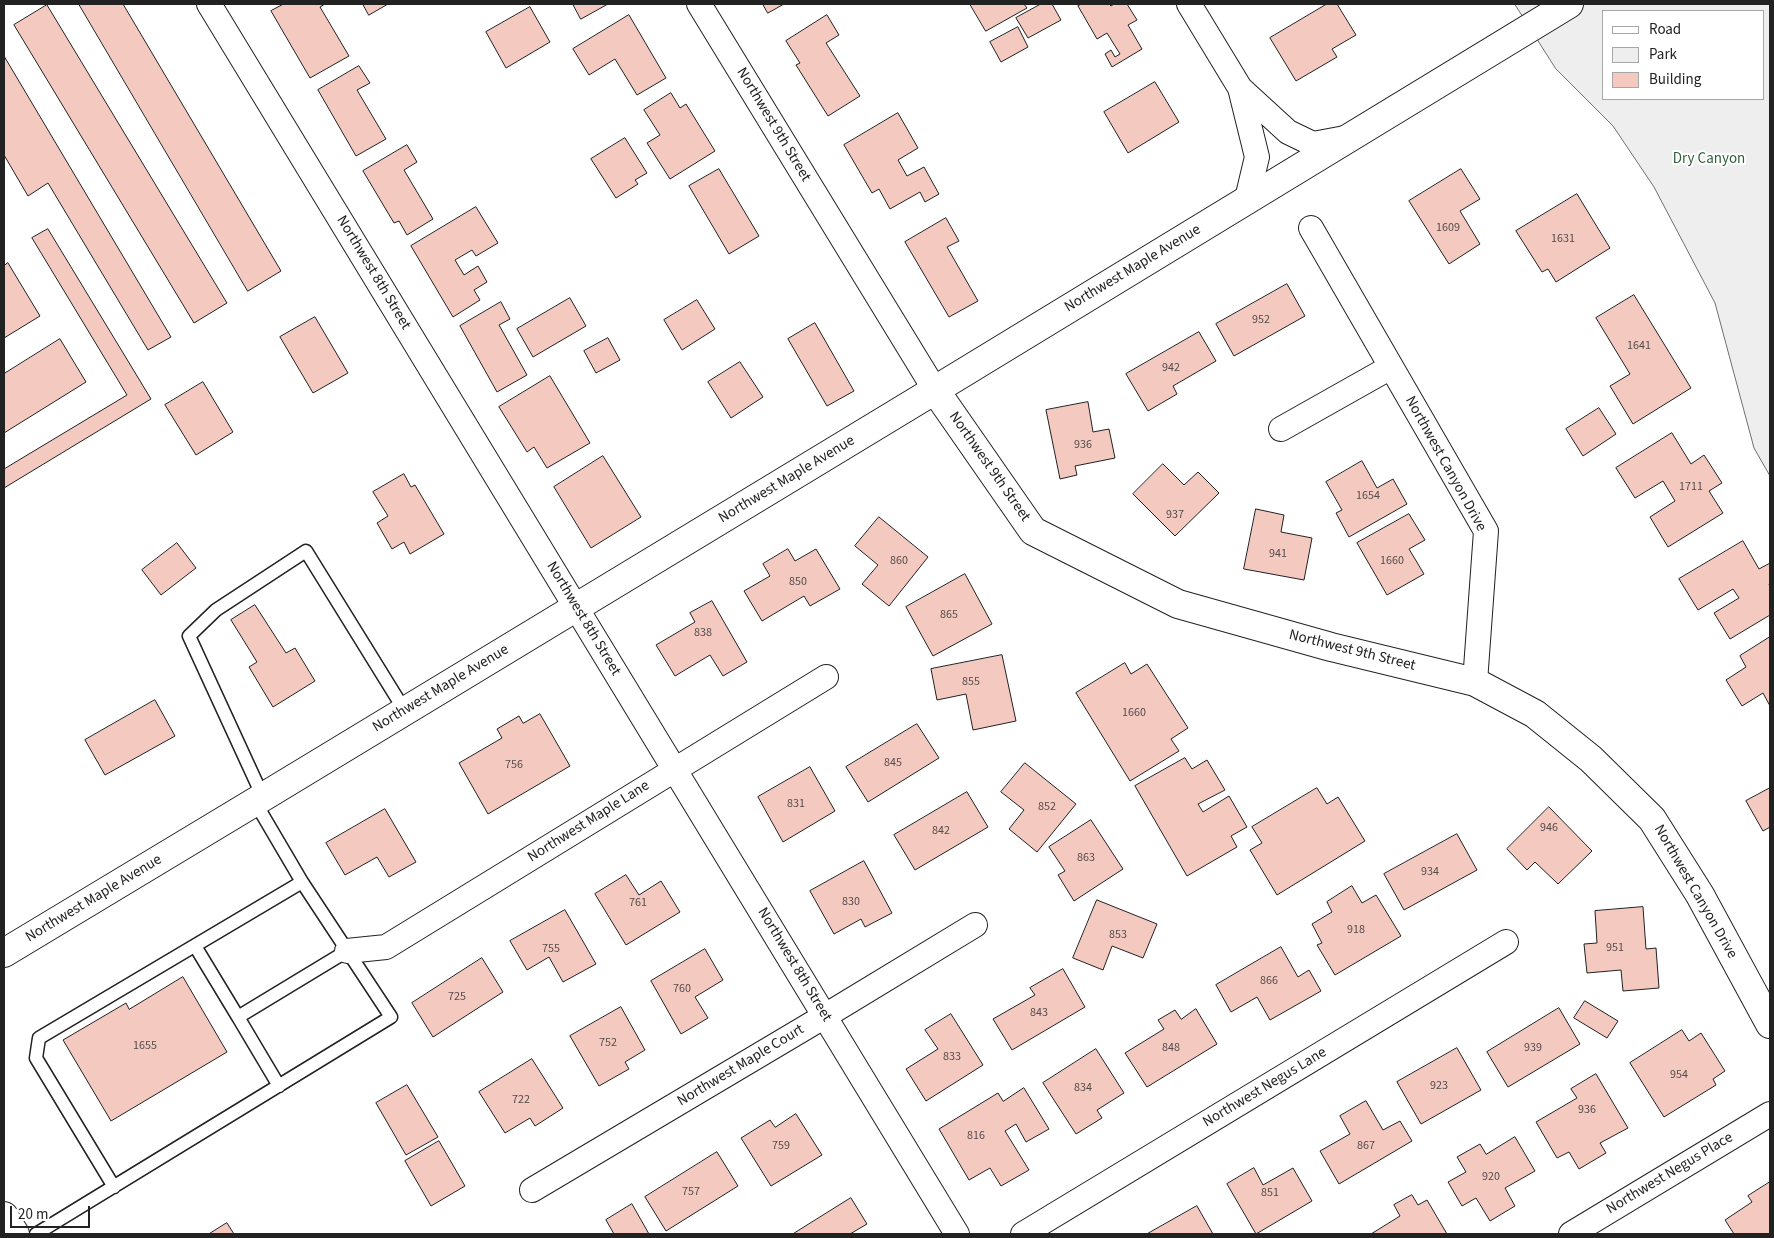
<!DOCTYPE html>
<style>
body{margin:0}
#map{position:relative;width:1774px;height:1238px;overflow:hidden;background:#fff;font-family:"Source Sans 3",sans-serif}
canvas{display:block}
.frame{position:absolute;inset:0;border:5px solid #222;pointer-events:none}
.legend{position:absolute;left:1602px;top:10px;width:162px;height:90px;box-sizing:border-box;background:#fff;border:1px solid #a7a7a7;margin:0;padding:6px 9px;list-style:none;font-size:15px;color:#222}
.legend li{display:flex;align-items:center;gap:10px;height:25px}
.legend b{width:25px;border:1px solid #a7a7a7}
.scale{position:absolute;left:10px;top:1206px;width:80px;height:22px;box-sizing:border-box;border:2px solid #222;border-top:0;padding-left:6px;font-size:15px;line-height:18px;white-space:nowrap;color:#222;-webkit-text-stroke:4px #fff;paint-order:stroke}
</style>
<div id="map">
<canvas width="1774" height="1238"></canvas>
<div class="frame"></div>
<ul class="legend">
<li><b style="height:6px;background:#fff"></b>Road</li>
<li><b style="height:14px;background:#eee"></b>Park</li>
<li><b style="height:14px;background:#f3c9c0"></b>Building</li>
</ul>
<div class="scale">20 m</div>
</div>
<script>
const ctx = document.querySelector('canvas').getContext('2d');
ctx.lineJoin = 'round';
function paint(path, color) { ctx.fillStyle = color; ctx.fill(path, 'evenodd'); }
function strokePath(path, color, width, dash) { ctx.strokeStyle = color; ctx.lineWidth = width; ctx.lineCap = dash ? 'butt' : 'round'; ctx.setLineDash(dash || []); ctx.stroke(path); }
function label(font, color, halo, rows, align = 'center') {
  ctx.font = font + ' "Source Sans 3",sans-serif'; ctx.lineWidth = 4; ctx.setLineDash([]); ctx.textBaseline = 'middle'; ctx.strokeStyle = halo; ctx.fillStyle = color; for (const [text, x, y, turn = 0] of rows) {
    ctx.save(); ctx.translate(x, y); ctx.rotate((+turn || 0) * Math.PI / 180); ctx.textAlign = isNaN(turn) ? turn : align; if (halo) ctx.strokeText(text, 0, 0); ctx.fillText(text, 0, 0); ctx.restore();
  }
}
const green = new Path2D(`
 M 1515,4 L 1770,4 L 1770,476 L 1754,448 L 1715,303 L 1654,187 L 1613,126 L 1556,69 ZM 1603,11 L 1763,11 L 1763,99 L 1603,99 Z`);
paint(green, '#eee');
strokePath(green, '#6f6f6f', 1);
const building = new Path2D(`
 M 79,4 L 123,4 L 281,271 L 248,291 Z
 M 284,4 L 325,4 L 320,7 L 349,56 L 310,78 L 271,11 Z
 M 363,4 L 388,4 L 369,15 Z
 M 573,4 L 608,4 L 581,19 Z
 M 763,4 L 784,4 L 768,13 Z
 M 970,4 L 1024,4 L 1027,8 L 986,31 Z
 M 1041,4 L 1052,4 L 1061,20 L 1028,38 L 1016,18 Z
 M 1082,4 L 1109,4 L 1111,6 L 1114,4 L 1127,4 L 1137,20 L 1128,25 L 1142,49 L 1112,67 L 1105,54 L 1111,50 L 1115,57 L 1120,54 L 1107,33 L 1097,39 L 1078,6 Z
 M 1327,4 L 1337,4 L 1356,35 L 1332,49 L 1337,57 L 1296,81 L 1270,38 Z
 M 47,5 L 227,303 L 194,323 L 14,25 Z
 M 530,7 L 550,42 L 506,68 L 486,32 Z
 M 629,15 L 666,78 L 637,95 L 615,59 L 589,75 L 573,49 Z
 M 827,15 L 839,35 L 826,43 L 860,96 L 828,116 L 796,65 L 800,63 L 786,41 Z
 M 1018,27 L 1028,47 L 1001,62 L 990,42 Z
 M 4,56 L 171,337 L 148,350 L 48,183 L 28,196 L 4,155 Z
 M 359,66 L 370,83 L 357,90 L 386,139 L 356,156 L 318,90 Z
 M 1155,82 L 1179,122 L 1128,153 L 1104,112 Z
 M 671,93 L 680,108 L 686,104 L 715,151 L 670,179 L 647,143 L 660,135 L 644,110 Z
 M 898,113 L 918,148 L 898,160 L 907,176 L 924,167 L 939,194 L 925,202 L 920,192 L 890,209 L 879,189 L 872,193 L 844,145 Z
 M 625,138 L 647,173 L 635,180 L 638,184 L 616,198 L 591,159 Z
 M 407,145 L 417,162 L 404,170 L 433,219 L 407,235 L 399,221 L 394,223 L 363,171 Z
 M 719,169 L 759,236 L 729,254 L 689,186 Z
 M 1461,169 L 1480,199 L 1460,211 L 1480,244 L 1449,264 L 1409,201 Z
 M 1577,194 L 1610,248 L 1556,282 L 1548,269 L 1542,272 L 1516,231 Z
 M 476,207 L 498,243 L 476,256 L 472,250 L 455,260 L 464,275 L 478,266 L 487,282 L 474,290 L 480,300 L 453,317 L 411,246 Z
 M 946,218 L 959,241 L 947,247 L 978,301 L 949,317 L 905,242 Z
 M 48,229 L 151,399 L 4,488 L 4,469 L 127,395 L 32,238 Z
 M 8,263 L 40,316 L 4,338 L 4,266 Z
 M 1287,284 L 1305,316 L 1234,356 L 1216,324 Z
 M 1634,295 L 1691,388 L 1633,424 L 1610,386 L 1630,374 L 1596,318 Z
 M 570,298 L 586,326 L 533,357 L 517,329 Z
 M 697,300 L 715,329 L 682,350 L 664,320 Z
 M 501,302 L 510,319 L 499,325 L 527,375 L 497,392 L 460,326 Z
 M 315,317 L 348,373 L 313,393 L 280,337 Z
 M 815,323 L 854,391 L 827,406 L 788,339 Z
 M 1199,332 L 1216,361 L 1173,386 L 1177,394 L 1148,411 L 1126,374 Z
 M 608,338 L 620,360 L 596,373 L 584,351 Z
 M 60,339 L 86,382 L 4,433 L 4,374 Z
 M 740,362 L 763,397 L 731,418 L 708,382 Z
 M 550,376 L 590,443 L 547,468 L 534,447 L 527,452 L 499,407 Z
 M 203,382 L 233,432 L 196,455 L 165,405 Z
 M 1088,402 L 1093,432 L 1109,429 L 1115,458 L 1075,466 L 1077,475 L 1060,479 L 1046,410 Z
 M 1599,408 L 1616,434 L 1583,456 L 1566,429 Z
 M 1672,433 L 1691,464 L 1704,455 L 1722,483 L 1709,491 L 1723,513 L 1668,547 L 1650,517 L 1675,501 L 1663,481 L 1635,498 L 1616,468 Z
 M 603,456 L 641,517 L 591,548 L 554,487 Z
 M 1362,461 L 1377,488 L 1393,479 L 1407,504 L 1349,537 L 1336,513 L 1342,510 L 1326,482 Z
 M 1163,464 L 1184,485 L 1198,472 L 1219,493 L 1175,536 L 1133,494 Z
 M 404,474 L 411,487 L 415,485 L 444,534 L 410,554 L 404,542 L 392,549 L 377,523 L 388,516 L 373,492 Z
 M 1256,509 L 1284,515 L 1281,532 L 1312,538 L 1304,580 L 1244,569 Z
 M 1409,514 L 1425,540 L 1409,549 L 1424,574 L 1387,595 L 1357,543 Z
 M 879,517 L 928,557 L 889,606 L 862,584 L 878,565 L 855,546 Z
 M 1743,541 L 1759,569 L 1770,563 L 1770,583 L 1769,584 L 1770,587 L 1770,615 L 1730,639 L 1714,613 L 1739,598 L 1733,589 L 1698,610 L 1679,579 Z
 M 177,543 L 196,568 L 161,595 L 142,570 Z
 M 788,549 L 795,561 L 816,549 L 840,589 L 810,606 L 804,596 L 762,621 L 744,591 L 770,576 L 763,564 Z
 M 965,574 L 992,624 L 933,656 L 906,607 Z
 M 712,601 L 747,662 L 723,676 L 710,655 L 675,676 L 656,645 L 695,622 L 690,613 Z
 M 255,605 L 286,653 L 295,648 L 315,681 L 273,707 L 249,667 L 257,662 L 231,620 Z
 M 1770,637 L 1770,706 L 1763,693 L 1742,706 L 1726,680 L 1746,667 L 1740,656 Z
 M 1002,655 L 1016,721 L 973,730 L 966,694 L 937,700 L 931,669 Z
 M 1125,663 L 1131,674 L 1147,664 L 1188,728 L 1171,739 L 1179,751 L 1130,781 L 1076,693 Z
 M 155,700 L 175,736 L 105,775 L 85,740 Z
 M 540,714 L 570,766 L 488,814 L 459,763 L 502,738 L 497,729 L 519,716 L 523,723 Z
 M 917,724 L 939,758 L 868,802 L 846,767 Z
 M 1185,758 L 1192,769 L 1207,760 L 1225,790 L 1198,804 L 1203,812 L 1229,796 L 1247,827 L 1231,836 L 1237,847 L 1187,876 L 1135,786 Z
 M 1025,763 L 1076,804 L 1037,852 L 1009,829 L 1024,810 L 1001,792 Z
 M 810,767 L 835,811 L 783,842 L 758,797 Z
 M 1317,788 L 1327,804 L 1338,797 L 1365,841 L 1277,895 L 1250,850 L 1262,843 L 1252,827 Z
 M 1770,788 L 1770,827 L 1763,831 L 1746,801 Z
 M 967,792 L 988,827 L 915,870 L 894,835 Z
 M 1549,807 L 1592,851 L 1558,884 L 1535,862 L 1527,870 L 1507,849 Z
 M 385,809 L 416,862 L 389,877 L 377,857 L 345,875 L 326,843 Z
 M 1091,820 L 1123,869 L 1074,901 L 1058,875 L 1065,871 L 1049,847 Z
 M 1457,834 L 1477,870 L 1404,910 L 1384,874 Z
 M 864,861 L 892,913 L 865,927 L 861,919 L 834,934 L 810,891 Z
 M 626,875 L 639,895 L 661,881 L 680,912 L 626,945 L 595,894 Z
 M 1352,886 L 1362,903 L 1376,895 L 1401,936 L 1335,975 L 1317,945 L 1322,943 L 1312,924 L 1332,912 L 1327,902 Z
 M 1097,900 L 1157,924 L 1143,958 L 1112,946 L 1103,970 L 1073,958 Z
 M 1643,907 L 1646,949 L 1656,948 L 1659,988 L 1623,991 L 1621,970 L 1587,973 L 1584,944 L 1597,943 L 1595,911 Z
 M 565,910 L 596,964 L 563,982 L 549,957 L 527,970 L 510,941 Z
 M 1281,947 L 1298,977 L 1309,970 L 1321,991 L 1270,1020 L 1257,997 L 1231,1012 L 1216,985 Z
 M 705,949 L 723,980 L 695,997 L 708,1018 L 681,1034 L 651,981 Z
 M 482,958 L 503,992 L 433,1037 L 412,1003 Z
 M 1063,969 L 1085,1007 L 1012,1050 L 993,1019 L 1035,995 L 1030,988 Z
 M 183,977 L 227,1052 L 111,1121 L 63,1040 L 126,1003 L 129,1009 Z
 M 1585,1001 L 1618,1021 L 1607,1038 L 1574,1018 Z
 M 621,1007 L 645,1050 L 625,1062 L 629,1069 L 599,1086 L 570,1036 Z
 M 1559,1008 L 1580,1044 L 1508,1087 L 1487,1052 Z
 M 1196,1009 L 1217,1044 L 1147,1087 L 1125,1053 L 1164,1029 L 1158,1020 L 1175,1010 L 1181,1019 Z
 M 951,1014 L 983,1065 L 926,1101 L 906,1069 L 938,1049 L 925,1030 Z
 M 1682,1030 L 1689,1041 L 1701,1033 L 1725,1071 L 1713,1079 L 1716,1085 L 1664,1117 L 1630,1063 Z
 M 1457,1048 L 1481,1090 L 1421,1124 L 1397,1082 Z
 M 1096,1049 L 1124,1093 L 1097,1110 L 1102,1118 L 1076,1134 L 1043,1083 Z
 M 532,1059 L 563,1108 L 535,1126 L 530,1118 L 505,1133 L 479,1092 Z
 M 1596,1074 L 1628,1128 L 1600,1143 L 1606,1153 L 1579,1169 L 1569,1152 L 1557,1158 L 1536,1122 L 1577,1098 L 1571,1089 Z
 M 407,1085 L 438,1137 L 406,1155 L 376,1103 Z
 M 1024,1088 L 1049,1129 L 1026,1142 L 1016,1124 L 1005,1131 L 1029,1170 L 1001,1186 L 990,1168 L 969,1180 L 939,1129 L 998,1093 L 1003,1101 Z
 M 1366,1101 L 1383,1130 L 1400,1121 L 1412,1141 L 1339,1184 L 1320,1151 L 1350,1134 L 1340,1116 Z
 M 796,1114 L 822,1155 L 771,1186 L 741,1138 L 770,1120 L 775,1127 Z
 M 1515,1137 L 1535,1171 L 1505,1188 L 1515,1206 L 1490,1221 L 1476,1198 L 1462,1206 L 1448,1182 L 1466,1172 L 1457,1157 L 1480,1144 L 1486,1154 Z
 M 439,1141 L 465,1186 L 431,1206 L 405,1161 Z
 M 717,1152 L 738,1186 L 666,1231 L 645,1197 Z
 M 1254,1168 L 1263,1185 L 1293,1168 L 1312,1201 L 1256,1234 L 1227,1184 Z
 M 1770,1182 L 1770,1234 L 1734,1234 L 1725,1220 L 1752,1202 L 1748,1196 Z
 M 1412,1195 L 1418,1205 L 1427,1200 L 1447,1234 L 1371,1234 L 1400,1216 L 1394,1205 Z
 M 851,1198 L 867,1224 L 850,1234 L 793,1234 Z
 M 632,1204 L 649,1234 L 614,1234 L 606,1220 Z
 M 1197,1206 L 1213,1234 L 1147,1234 Z
 M 227,1223 L 234,1234 L 209,1234 Z`);
paint(building, '#f3c9c0');
strokePath(building, '#222', 1);
const service = new Path2D(`
 M 263,797 L 189,636 L 216,610 L 306,551 L 405,711
 M 195,946 L 238,1017 L 347,951
 M 238,1017 L 279,1086
 M 114,1187 L 36,1058 L 39,1038 L 302,882
 M 36,1234 L 391,1017 L 302,882 L 255,802`);
const minor = new Path2D(`
 M 209,4 L 957,1234
 M 699,4 L 935,390
 M 1189,4 L 1240,88 L 1288,132 L 1313,144 L 1345,138
 M 1240,88 L 1257,157 L 1247,199
 M 1311,228 L 1486,531 L 1475,682
 M 1281,429 L 1391,367
 M 347,951 L 386,947 L 826,677
 M 532,1190 L 825,1016 L 975,925
 M 1023,1234 L 1506,942
 M 1571,1234 L 1770,1114`);
const tertiary = new Path2D(`
 M 935,390 L 1033,531 L 1178,604 L 1331,647 L 1475,682 L 1535,714 L 1591,759 L 1652,819 L 1700,895 L 1770,1024`);
const secondary = new Path2D(`
 M 4,953 L 263,797 L 935,390 L 1569,4`);
const primary = new Path2D(`
 M 4,1216 L 15,1234`);
strokePath(service, '#222', 15);
strokePath(minor, '#222', 26);
strokePath(tertiary, '#222', 30);
strokePath(secondary, '#222', 30);
strokePath(primary, '#222', 30);
strokePath(service, '#fff', 12);
strokePath(minor, '#fff', 24);
strokePath(tertiary, '#fff', 28);
strokePath(secondary, '#fff', 28);
strokePath(primary, '#fff', 28);
label('12px', '#564c4a', null, [
 ["1609",1448,228],
 ["1631",1563,239],
 ["952",1261,320],
 ["1641",1639,346],
 ["942",1171,368],
 ["936",1083,445],
 ["1711",1691,487],
 ["1654",1368,496],
 ["937",1175,515],
 ["941",1278,554],
 ["860",899,561],
 ["1660",1392,561],
 ["850",798,582],
 ["865",949,615],
 ["838",703,633],
 ["855",971,682],
 ["1660",1134,713],
 ["845",893,763],
 ["756",514,765],
 ["831",796,804],
 ["852",1047,807],
 ["946",1549,828],
 ["842",941,831],
 ["863",1086,858],
 ["934",1430,872],
 ["830",851,902],
 ["761",638,903],
 ["918",1356,930],
 ["853",1118,935],
 ["951",1615,948],
 ["755",551,949],
 ["866",1269,981],
 ["760",682,989],
 ["725",457,997],
 ["843",1039,1013],
 ["752",608,1043],
 ["1655",145,1046],
 ["848",1171,1048],
 ["939",1533,1048],
 ["833",952,1057],
 ["954",1679,1075],
 ["923",1439,1086],
 ["834",1083,1088],
 ["722",521,1100],
 ["936",1587,1110],
 ["816",976,1136],
 ["759",781,1146],
 ["867",1366,1146],
 ["920",1491,1177],
 ["757",691,1192],
 ["851",1270,1193]
]);
label('15px', '#222', '#fff', [
 ["Northwest 9th Street",773,125,59],
 ["Northwest Maple Avenue",1133,269,-31],
 ["Northwest 8th Street",373,273,59],
 ["Northwest Canyon Drive",1445,464,61],
 ["Northwest 9th Street",989,467,55],
 ["Northwest Maple Avenue",787,480,-31],
 ["Northwest 8th Street",583,619,59],
 ["Northwest 9th Street",1352,651,14],
 ["Northwest Maple Avenue",441,689,-31],
 ["Northwest Maple Lane",589,822,-32],
 ["Northwest Canyon Drive",1695,892,60],
 ["Northwest Maple Avenue",94,899,-31],
 ["Northwest 8th Street",794,965,59],
 ["Northwest Maple Court",741,1066,-31],
 ["Northwest Negus Lane",1265,1088,-31],
 ["Northwest Negus Place",1670,1174,-31]
]);
label('15px', '#2f5e38', '#fff', [
 ["Dry Canyon",1709,160]
]);
</script>
